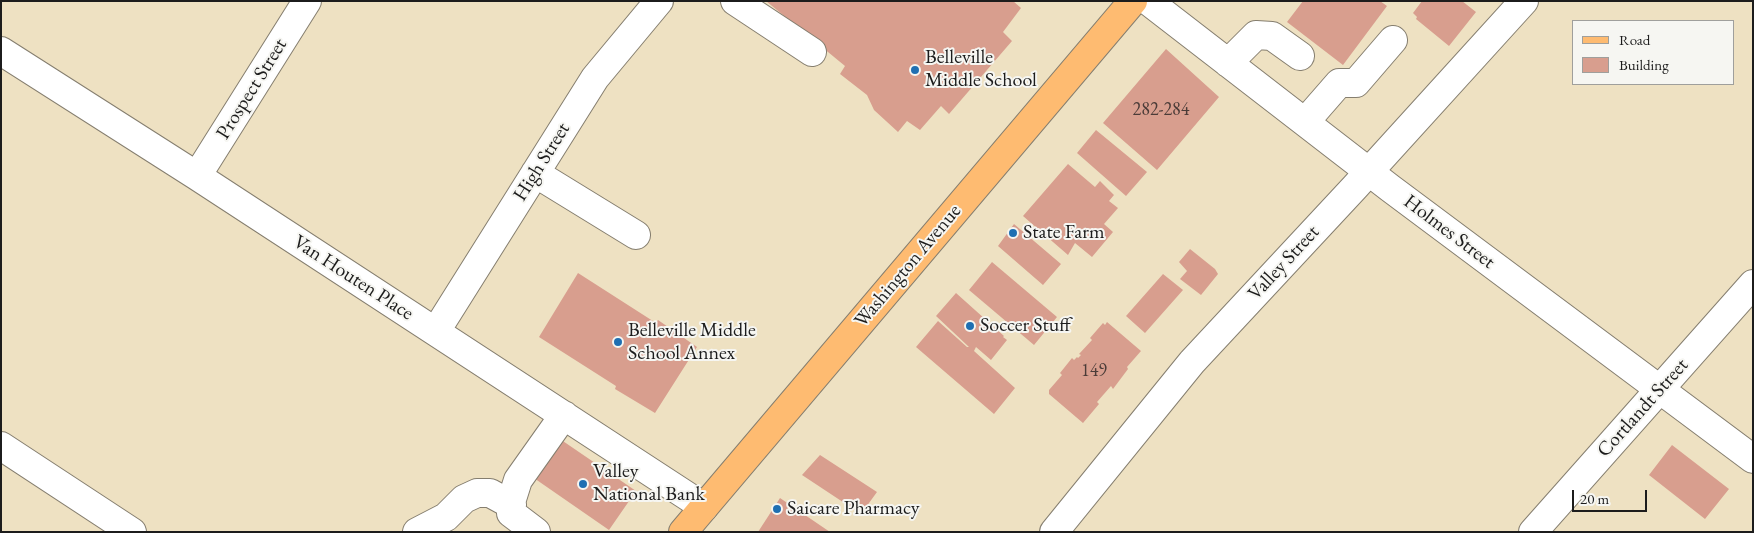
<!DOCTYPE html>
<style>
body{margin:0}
#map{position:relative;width:1754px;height:533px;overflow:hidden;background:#eee1c2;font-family:"EB Garamond",serif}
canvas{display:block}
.frame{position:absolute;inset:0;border:2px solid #1c1c1c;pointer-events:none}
.legend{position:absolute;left:1572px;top:20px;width:162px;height:65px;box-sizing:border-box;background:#f6f6f2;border:1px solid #9f9f9c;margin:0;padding:6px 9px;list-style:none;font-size:15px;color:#1c1c1c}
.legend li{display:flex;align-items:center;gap:10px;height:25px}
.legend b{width:25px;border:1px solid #9f9f9c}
.scale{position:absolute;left:1572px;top:490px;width:75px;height:22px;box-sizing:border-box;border:2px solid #1c1c1c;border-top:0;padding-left:6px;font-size:15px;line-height:18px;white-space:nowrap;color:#1c1c1c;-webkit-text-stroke:4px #f6f6f2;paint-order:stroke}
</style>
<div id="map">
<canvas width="1754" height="533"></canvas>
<div class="frame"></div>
<ul class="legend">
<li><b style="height:6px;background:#febb71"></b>Road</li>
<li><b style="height:14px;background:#d89e8e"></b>Building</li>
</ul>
<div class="scale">20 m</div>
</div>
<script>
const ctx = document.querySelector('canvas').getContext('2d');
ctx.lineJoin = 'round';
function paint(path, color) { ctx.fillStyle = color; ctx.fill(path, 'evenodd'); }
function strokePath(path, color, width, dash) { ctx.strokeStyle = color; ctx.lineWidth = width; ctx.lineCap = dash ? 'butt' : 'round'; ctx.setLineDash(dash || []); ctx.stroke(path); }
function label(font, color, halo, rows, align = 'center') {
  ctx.font = font + ' "EB Garamond",serif'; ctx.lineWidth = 4; ctx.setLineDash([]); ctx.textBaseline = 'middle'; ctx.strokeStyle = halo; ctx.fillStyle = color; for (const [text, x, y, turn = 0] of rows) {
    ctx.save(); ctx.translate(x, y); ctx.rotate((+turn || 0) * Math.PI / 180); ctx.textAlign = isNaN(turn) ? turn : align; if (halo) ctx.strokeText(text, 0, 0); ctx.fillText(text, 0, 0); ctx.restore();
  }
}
paint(new Path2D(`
 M 766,1 L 1013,1 L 1021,8 L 1003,32 L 1012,41 L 949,114 L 941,106 L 920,130 L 907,121 L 898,132 L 874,110 L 867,95 L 840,74 L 845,66 Z
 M 1303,1 L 1380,1 L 1387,6 L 1343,65 L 1287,22 Z
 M 1422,1 L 1462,1 L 1476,12 L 1449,46 L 1416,19 L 1417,17 L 1413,13 Z
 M 1166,49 L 1219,97 L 1157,170 L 1103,123 Z
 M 1096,130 L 1147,172 L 1126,196 L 1077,153 Z
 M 1068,164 L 1095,187 L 1100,181 L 1114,195 L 1109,201 L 1118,208 L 1104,224 L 1113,232 L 1092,257 L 1075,243 L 1068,255 L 1023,216 Z
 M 1014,224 L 1061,264 L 1043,285 L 998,246 Z
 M 1190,249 L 1215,269 L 1218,274 L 1201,295 L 1180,279 L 1187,271 L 1179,262 Z
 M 992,262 L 1057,317 L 1034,345 L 969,290 Z
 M 578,273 L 656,323 L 658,320 L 697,347 L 655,413 L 615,389 L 616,386 L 539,337 Z
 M 1163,274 L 1183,290 L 1145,333 L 1126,316 Z
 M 956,293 L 1004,336 L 1003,337 L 1007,340 L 991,360 L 976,347 L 974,351 L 1015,388 L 994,414 L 916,347 L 938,321 L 967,347 L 969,347 L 936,316 Z
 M 1107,322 L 1141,351 L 1127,367 L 1128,369 L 1113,389 L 1111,386 L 1097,402 L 1099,404 L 1083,423 L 1049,394 L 1049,390 L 1062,375 L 1060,373 L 1072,358 L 1074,360 L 1077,357 L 1078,358 L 1081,355 L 1079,354 L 1092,340 L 1090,338 L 1103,323 L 1105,325 Z
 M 557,437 L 636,491 L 609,530 L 531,476 Z
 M 1672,445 L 1729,489 L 1705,519 L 1649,475 Z
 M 820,455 L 877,492 L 861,514 L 802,475 Z
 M 780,498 L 830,532 L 758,532 Z`), '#d89e8e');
const minor = new Path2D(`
 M 735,1 L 812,52
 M 1148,1 L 1390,188 L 1753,459
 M 1,51 L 197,176 L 704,507
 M 1228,63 L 1256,35 L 1272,36 L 1300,56
 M 1305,122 L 1339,83 L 1356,83 L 1393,40
 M 535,173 L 636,235
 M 197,176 L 307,1
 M 436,331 L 595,78 L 659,1
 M 1,446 L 132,532
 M 417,532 L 446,517 L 464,499 L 477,493 L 490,493 L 512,505
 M 536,532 L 511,513 L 512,499 L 518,480 L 564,415
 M 1054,532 L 1192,362 L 1355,187 L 1524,1
 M 1533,532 L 1753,284`);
const major = new Path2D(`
 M 683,532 L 1133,1`);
strokePath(minor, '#857e6f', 30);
strokePath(major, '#857e6f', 30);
strokePath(minor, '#fff', 28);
strokePath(major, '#febb71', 28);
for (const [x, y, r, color] of [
 [915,70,5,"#1f6fb2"],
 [1013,233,5,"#1f6fb2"],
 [970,326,5,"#1f6fb2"],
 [618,342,5,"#1f6fb2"],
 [583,484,5,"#1f6fb2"],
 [777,509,5,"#1f6fb2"]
]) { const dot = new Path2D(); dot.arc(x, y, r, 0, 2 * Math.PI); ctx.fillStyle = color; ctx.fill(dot); strokePath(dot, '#f6f6f2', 2); }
label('18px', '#4b3c38', null, [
 ["282-284",1161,110],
 ["149",1094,371]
]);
label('20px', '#1c1c1c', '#f6f6f2', [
 ["Belleville",925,58],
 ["Middle School",925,81],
 ["State Farm",1023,233],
 ["Soccer Stuff",980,326],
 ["Belleville Middle",628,331],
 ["School Annex",628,354],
 ["Valley",593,472],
 ["National Bank",593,495],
 ["Saicare Pharmacy",787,509]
], 'left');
label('20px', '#1c1c1c', '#f6f6f2', [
 ["Prospect Street",252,89,-58],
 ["High Street",542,162,-58],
 ["Holmes Street",1449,232,37],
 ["Valley Street",1284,263,-47],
 ["Washington Avenue",908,266,-50],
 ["Van Houten Place",353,278,33],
 ["Cortlandt Street",1643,408,-48]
]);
</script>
